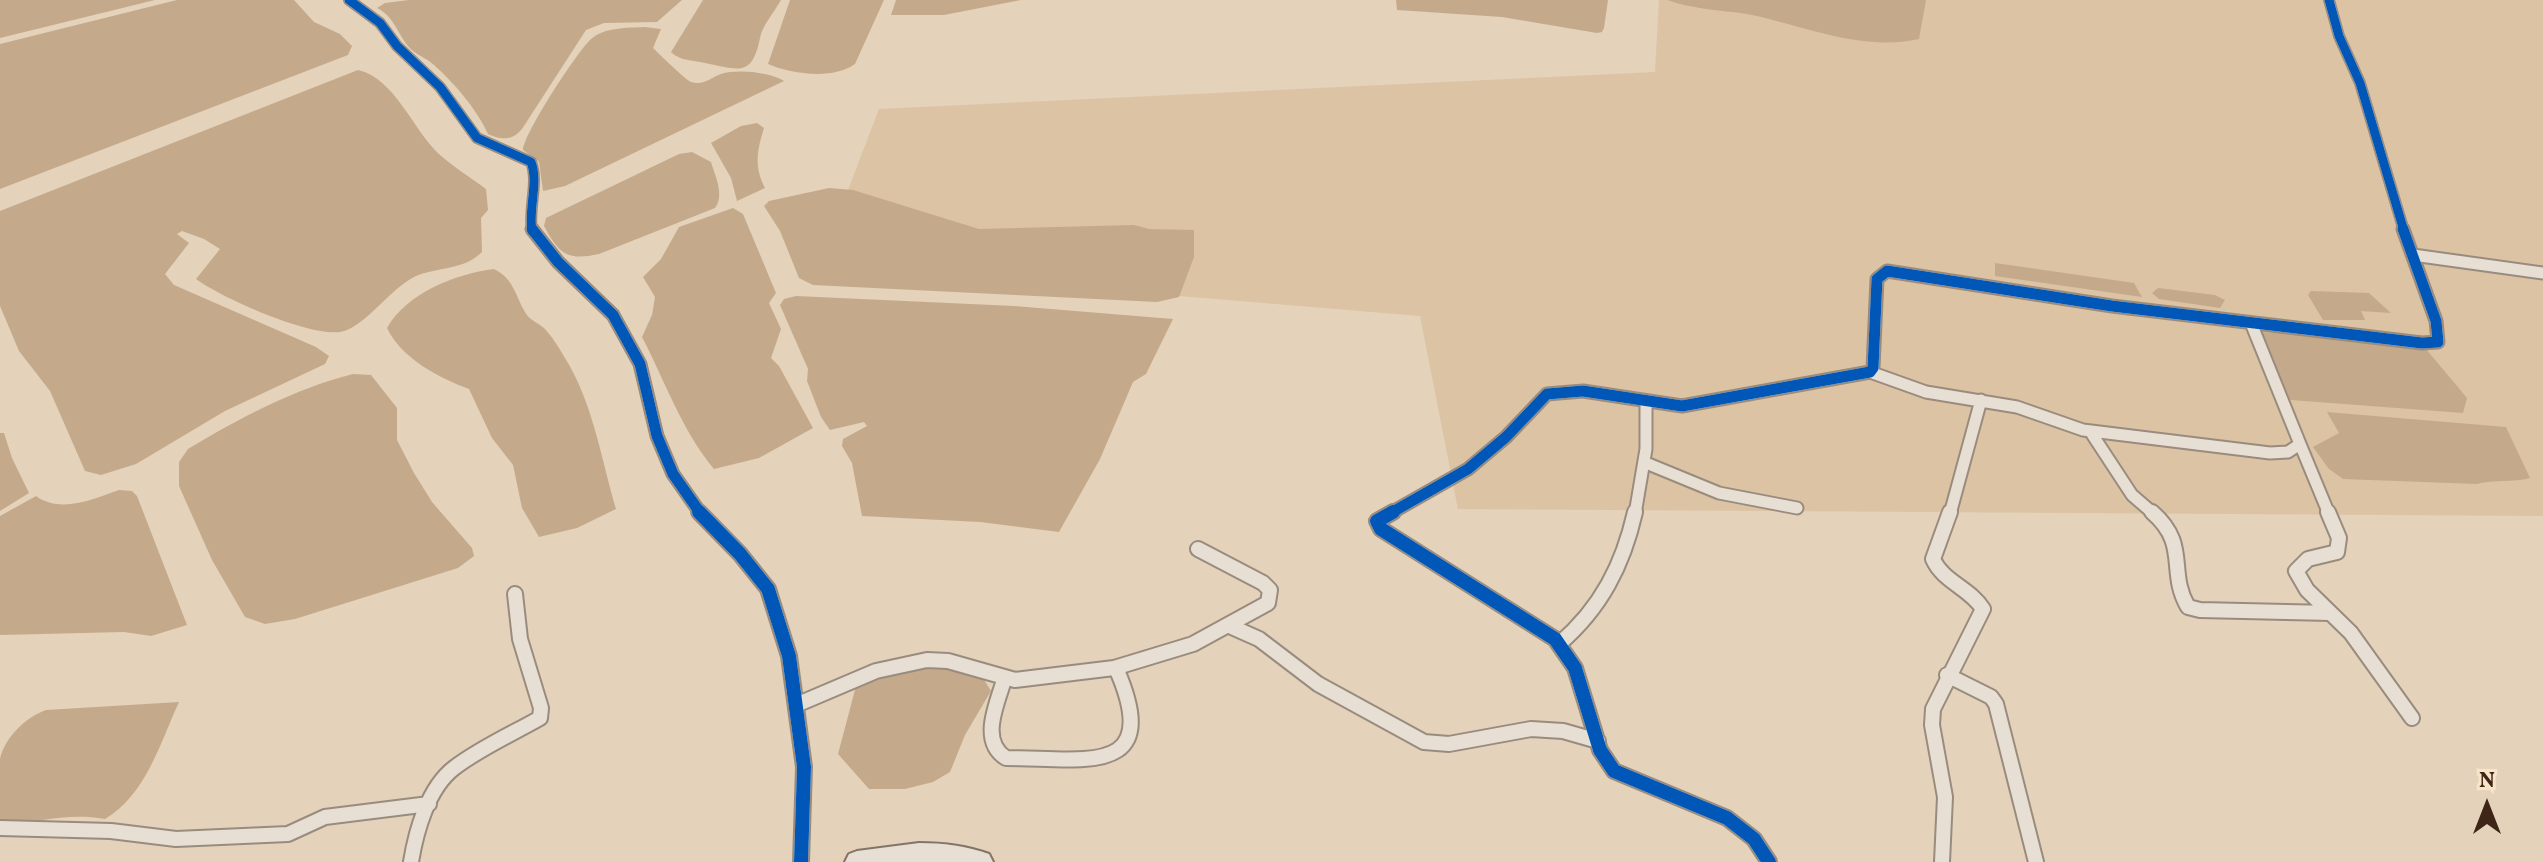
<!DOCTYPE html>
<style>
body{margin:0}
#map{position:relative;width:2543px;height:862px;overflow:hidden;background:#e4d2ba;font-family:Vollkorn,serif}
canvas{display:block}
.north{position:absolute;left:2447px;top:766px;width:80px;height:80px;-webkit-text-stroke:6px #f8e4c7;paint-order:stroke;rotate:0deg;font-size:22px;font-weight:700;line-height:32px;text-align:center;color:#3e2517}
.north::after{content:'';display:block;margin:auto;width:28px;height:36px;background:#3e2517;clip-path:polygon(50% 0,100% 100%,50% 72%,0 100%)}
</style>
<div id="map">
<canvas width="2543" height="862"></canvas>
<div class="north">N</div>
</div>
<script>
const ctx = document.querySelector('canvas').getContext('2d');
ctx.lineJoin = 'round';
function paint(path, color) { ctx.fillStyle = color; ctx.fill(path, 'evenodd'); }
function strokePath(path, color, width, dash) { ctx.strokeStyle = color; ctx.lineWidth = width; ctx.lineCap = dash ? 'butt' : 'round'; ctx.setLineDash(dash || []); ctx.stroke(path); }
paint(new Path2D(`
 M 1659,0 L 2543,0 L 2543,516 L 1458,509 L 1420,316 L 819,266 L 879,109 L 1655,72 Z`), '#dcc3a3');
paint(new Path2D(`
 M 0,0 L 155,0 L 0,38 Z
 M 177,0 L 294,0 L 314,22 L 340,34 L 352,46 L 348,55 L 0,189 L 0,44 Z
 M 409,0 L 682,0 L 657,22 L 604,23 L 586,30 L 522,129 C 512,141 501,140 488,134 C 476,108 455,84 434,65 C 428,59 419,56 413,51 C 398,38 396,17 377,8 L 385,3 Z
 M 703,0 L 781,0 C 775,11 762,26 760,38 C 752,77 740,70 705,63 C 692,60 680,61 671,52 Z
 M 790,0 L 884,0 L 855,64 C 833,80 791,74 768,64 Z
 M 896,0 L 1021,0 L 944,15 L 891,15 Z
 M 1396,0 L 1608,0 L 1604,28 L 1602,32 L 1597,33 L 1502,17 L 1397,10 Z
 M 1667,0 L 1926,0 L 1919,39 C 1860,52 1803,25 1747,14 C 1720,10 1692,9 1667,0 Z
 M 645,27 L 661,29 L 653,48 C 659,54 686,80 691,82 C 704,86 710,78 721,74 C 737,69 770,72 784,81 L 565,186 L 543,191 L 539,162 L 523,150 C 524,133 577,52 591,39 C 605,27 627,28 645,27 Z
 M 358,70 C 395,78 414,132 440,155 C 454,167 471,178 486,189 L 488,210 L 481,218 L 482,252 C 463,271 438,266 414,277 C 391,288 363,329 340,332 C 307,336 222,298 196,279 L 220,249 L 204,239 L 182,231 L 177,234 L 189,243 L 165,274 L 174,285 L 316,347 L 329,356 L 325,364 L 225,411 L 136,464 L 101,475 L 85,471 L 50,391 L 19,351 L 0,306 L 0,211 Z
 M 757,123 L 764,128 C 757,150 754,167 765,188 L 737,201 L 731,178 L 711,143 L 741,126 Z
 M 692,152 L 711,162 C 715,176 725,195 715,208 L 599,254 C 567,261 559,254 544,226 L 546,218 L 679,154 Z
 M 829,188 L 853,190 L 979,229 L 1134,225 L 1149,229 L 1194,230 L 1194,257 L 1179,297 L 1157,302 L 813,285 L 799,278 L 780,231 L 764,206 L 769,201 Z
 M 733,208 L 743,214 L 776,293 L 769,303 L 781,329 L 771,358 L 779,366 L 813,428 L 759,458 L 714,469 C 681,429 666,383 642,337 L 652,315 L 655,297 L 643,277 L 661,259 L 679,227 Z
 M 1995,263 L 2134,283 L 2142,297 L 1995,276 Z
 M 494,269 C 514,279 515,295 525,312 C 529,320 537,322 544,328 C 552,336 559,348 565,358 C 593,403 601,458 616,509 L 577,528 L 539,537 L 522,508 L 513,465 L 492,438 L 469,389 C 439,378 401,358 387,328 C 407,293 455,274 494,269 Z
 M 2158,288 L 2215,295 L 2225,300 L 2220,308 L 2159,299 L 2152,293 Z
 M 2311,291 L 2369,293 L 2391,313 L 2361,311 L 2365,320 L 2323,320 L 2308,295 Z
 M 796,296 L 1014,306 L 1173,319 L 1146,374 L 1133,382 L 1100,459 L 1059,532 L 980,522 L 862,516 L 852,463 L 842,446 L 843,439 L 867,426 L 864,422 L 830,430 L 821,417 L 807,381 L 808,369 L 780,305 L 784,299 Z
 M 2252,332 L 2381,336 L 2426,349 L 2467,398 L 2463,413 L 2291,400 L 2283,395 Z
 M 353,374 L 371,375 L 397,408 L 397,440 L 414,473 L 432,502 L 472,548 L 474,556 L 458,568 L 295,619 L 265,624 L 245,617 L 212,560 L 179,486 L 179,462 L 188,449 C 240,418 294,389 353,374 Z
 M 2327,412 L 2506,427 L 2530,478 C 2512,483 2495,479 2477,484 L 2343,479 L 2329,469 L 2313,447 L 2339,433 Z
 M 0,433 L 4,433 L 12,458 L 29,493 L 0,511 Z
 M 119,490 L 132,491 L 137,496 L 187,625 L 151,636 L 124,632 L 0,635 L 0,516 L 36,496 C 61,514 93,499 119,490 Z
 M 926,663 L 981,675 L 991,691 L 965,735 L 950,772 L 933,782 L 905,789 L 869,789 L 838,754 L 856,686 L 864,679 Z
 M 179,702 C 160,743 146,795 105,819 C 64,812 39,824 0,823 C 0,803 0,778 0,759 C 5,737 26,717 46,710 Z`), '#c4aa8b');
const minorFar2 = new Path2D(`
 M 349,0 L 380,23 L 397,46 L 440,87 L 477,138 L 531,162 C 539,182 528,209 532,231
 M 2329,0 L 2339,36 L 2360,83 L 2404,231`);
const minorFar1 = new Path2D(`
 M 532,229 L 558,262 L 613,315 L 640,364 L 657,436 L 673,474 L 701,514
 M 2413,255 L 2543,273
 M 1870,372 L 1926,392 L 2017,407 L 2083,430 L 2270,453 L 2288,452 L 2300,444 L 2251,323
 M 2090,431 L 2132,495 L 2154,514
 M 2300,444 L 2329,514
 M 1646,463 L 1719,493 L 1797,508
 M 1389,514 L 1468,469 L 1506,437 L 1547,394 L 1583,391 L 1682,406 L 1870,372 L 1873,368 L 1877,279 L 1887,271 L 2112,306 L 2422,343 L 2438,342 L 2436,321 L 2403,229
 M 1635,514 L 1646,449 L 1646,403
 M 1950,514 L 1981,400`);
const minor = new Path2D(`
 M 699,512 L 740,554 L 768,589 L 789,656 L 804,767 L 801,862
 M 1393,512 L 1377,521 L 1381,529 L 1555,639 L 1575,668 L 1600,750 L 1614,771 L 1727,818 L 1754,839 L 1769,862
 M 2152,512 C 2190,545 2167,571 2188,607 L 2200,610 L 2330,613
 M 2328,512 L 2339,538 L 2337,552 L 2308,559 L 2296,571 L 2307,590 L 2351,633 L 2412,718
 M 1232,627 L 1259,639 L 1318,684 L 1424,742 L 1449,744 L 1531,729 L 1563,731 L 1598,741
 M 1559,644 C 1601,608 1623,565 1635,512
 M 1947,675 L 1991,697 L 1996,704 L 2036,862
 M 1004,680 C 997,704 979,741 1006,758 C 1083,758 1165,779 1116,668
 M 796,705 L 876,671 L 927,660 L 948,661 L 1015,680 L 1114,668 L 1193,644 L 1268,603 L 1270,590 L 1263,583 L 1198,549
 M 0,828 L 111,831 L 176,839 L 288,834 L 325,817 L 429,804
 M 411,862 C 416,831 428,788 454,768 C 480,748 512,734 540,718 L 541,708 L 520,639 L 515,594
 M 1942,862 L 1945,797 L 1932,725 L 1933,709 L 1983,609 C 1970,588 1943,582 1933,559 L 1950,512`);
const secondary = new Path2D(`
 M 919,843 C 943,843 967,846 989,854 L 993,862 L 845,862 L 849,854 L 857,851 Z`);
strokePath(minorFar2, '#998c7e', 12);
strokePath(minorFar1, '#998c7e', 15);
strokePath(minor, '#998c7e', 18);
strokePath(secondary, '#827568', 4);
strokePath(minorFar2, '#e7dfd3', 9);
strokePath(minorFar1, '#e7dfd3', 11);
strokePath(minor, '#e7dfd3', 14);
paint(secondary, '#e7dfd3');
strokePath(new Path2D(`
 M 349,0 L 380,23 L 397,46 L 440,87 L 477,138 L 531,162 C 539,182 528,209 532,231
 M 2329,0 L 2339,36 L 2360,83 L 2404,231`), '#0057b8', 9);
strokePath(new Path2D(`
 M 532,229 L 558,262 L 613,315 L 640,364 L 657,436 L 673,474 L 701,514
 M 1389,514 L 1468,469 L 1506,437 L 1547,394 L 1583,391 L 1682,406 L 1870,372 L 1873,368 L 1877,279 L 1887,271 L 2112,306 L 2422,343 L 2438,342 L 2436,321 L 2403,229`), '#0057b8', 11);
strokePath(new Path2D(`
 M 699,512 L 740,554 L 768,589 L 789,656 L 804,767 L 801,862
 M 1393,512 L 1377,521 L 1381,529 L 1555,639 L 1575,668 L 1600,750 L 1614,771 L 1727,818 L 1754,839 L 1769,862`), '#0057b8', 14);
</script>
